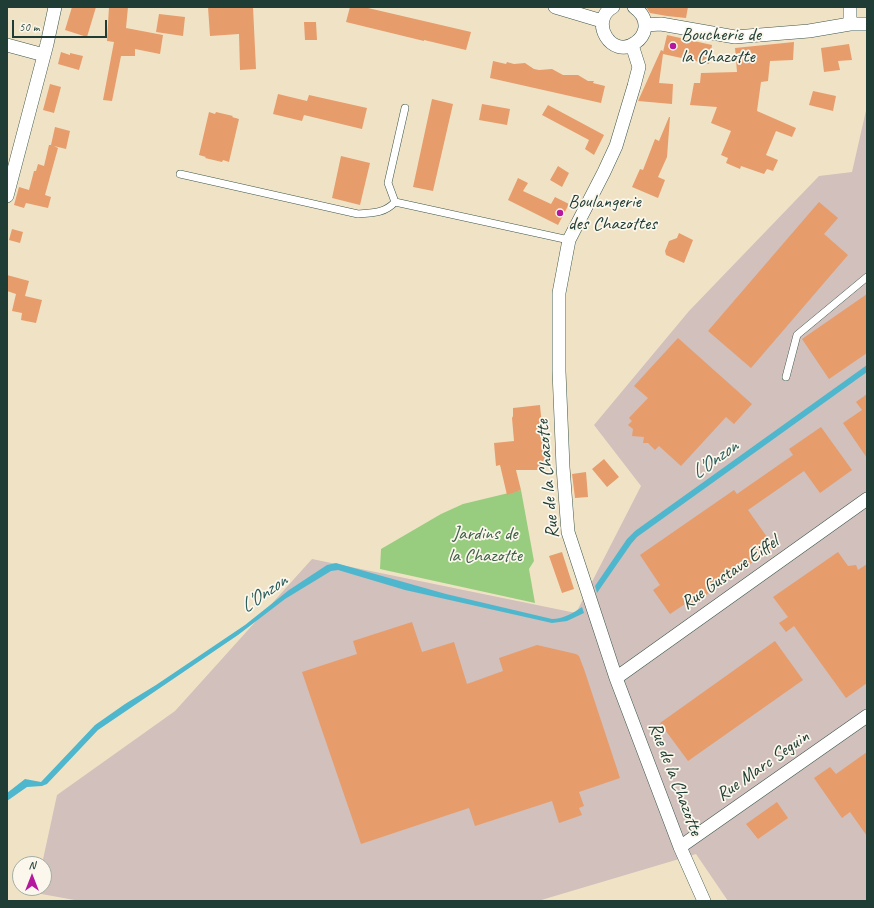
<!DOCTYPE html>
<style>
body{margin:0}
#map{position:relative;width:874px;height:908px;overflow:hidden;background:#f0e3c5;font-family:Caveat,sans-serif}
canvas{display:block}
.frame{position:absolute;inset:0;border:8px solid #1f3d34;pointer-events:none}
.north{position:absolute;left:12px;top:856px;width:40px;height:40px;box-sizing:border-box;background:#fbf7ec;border:1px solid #a3ada2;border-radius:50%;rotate:0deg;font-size:11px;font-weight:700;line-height:16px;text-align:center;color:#1f3d34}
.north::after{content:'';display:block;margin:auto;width:14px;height:18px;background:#b5179e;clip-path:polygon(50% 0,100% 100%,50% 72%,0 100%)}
.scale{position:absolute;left:12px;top:20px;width:95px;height:18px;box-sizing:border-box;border:2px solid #1f3d34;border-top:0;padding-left:5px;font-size:12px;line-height:14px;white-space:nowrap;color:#1f3d34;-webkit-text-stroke:3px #fbf7ec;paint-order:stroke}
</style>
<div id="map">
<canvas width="874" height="908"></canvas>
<div class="frame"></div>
<div class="north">N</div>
<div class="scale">50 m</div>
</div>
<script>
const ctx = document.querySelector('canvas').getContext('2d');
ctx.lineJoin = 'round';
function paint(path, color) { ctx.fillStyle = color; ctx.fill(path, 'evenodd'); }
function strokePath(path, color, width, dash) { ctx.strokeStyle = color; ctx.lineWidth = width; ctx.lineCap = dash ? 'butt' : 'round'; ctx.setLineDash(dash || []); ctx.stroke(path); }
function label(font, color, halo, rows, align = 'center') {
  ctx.font = font + ' Caveat,sans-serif'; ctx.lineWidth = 3.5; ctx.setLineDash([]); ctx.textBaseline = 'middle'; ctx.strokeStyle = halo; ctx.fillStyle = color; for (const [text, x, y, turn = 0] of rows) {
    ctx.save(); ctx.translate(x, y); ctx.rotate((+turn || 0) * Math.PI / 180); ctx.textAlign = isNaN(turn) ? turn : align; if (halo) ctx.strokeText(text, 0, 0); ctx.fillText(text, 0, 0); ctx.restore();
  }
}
paint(new Path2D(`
 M 867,106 L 867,901 L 728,901 L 696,854 L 538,901 L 80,901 L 36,893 L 37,888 L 44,888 L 44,864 L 42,864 L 57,795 L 175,711 L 312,559 L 576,613 L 641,486 L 594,425 L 689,311 L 819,176 L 852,172 Z`), '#d1c0bc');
paint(new Path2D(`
 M 521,490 L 534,561 L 529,569 L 535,603 L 380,569 L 381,549 L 441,514 L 463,504 Z`), '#98cd7f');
paint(new Path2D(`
 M 867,365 L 867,372 L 637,537 L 631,544 L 597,593 L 595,586 L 627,539 L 635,531 Z
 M 336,563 L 446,594 L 552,619 C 563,619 573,613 582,607 L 584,613 L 567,621 L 552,623 L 405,590 L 338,570 L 331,571 L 285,599 L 238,635 L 98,730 L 47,784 L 42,786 L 27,787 L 7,801 L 7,793 L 25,779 L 41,782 L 95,725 L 125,704 L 156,685 L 245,625 L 289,590 L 327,565 Z`), '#4fb7cd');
paint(new Path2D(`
 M 72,7 L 96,7 L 87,37 L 65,30 Z
 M 109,7 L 128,7 L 126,28 L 163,35 L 160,54 L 135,49 L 135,56 L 121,56 L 112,101 L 103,100 L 114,42 L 107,41 Z
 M 208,7 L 253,7 L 256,69 L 240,70 L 239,34 L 210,36 Z
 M 350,7 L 369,7 L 368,8 L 471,32 L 466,50 L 424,40 L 424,41 L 346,22 Z
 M 646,7 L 688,7 L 686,18 L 667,16 L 650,13 Z
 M 159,14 L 185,17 L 183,36 L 156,32 Z
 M 304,22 L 316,22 L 317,40 L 305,40 Z
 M 667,35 L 712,45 L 709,64 L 663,54 L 659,83 L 673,84 L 672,104 L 638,101 L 661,50 L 663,51 L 663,52 Z
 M 794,42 L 793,60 L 770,61 L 768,81 L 761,82 L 757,111 L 796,128 L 792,137 L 776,131 L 766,155 L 778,160 L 773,171 L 767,169 L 764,174 L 741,166 L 740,169 L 726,163 L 728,158 L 721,155 L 731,131 L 711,123 L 717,107 L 690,105 L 694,83 L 700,83 L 701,73 L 737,72 L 735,48 Z
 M 849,44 L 852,60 L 838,61 L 840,70 L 824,72 L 821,48 Z
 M 61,52 L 70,55 L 70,53 L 83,56 L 79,70 L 58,64 Z
 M 493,61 L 506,64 L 507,62 L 514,64 L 525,63 L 534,69 L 539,70 L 552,69 L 563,75 L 578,75 L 588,81 L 594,81 L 593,83 L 605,86 L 601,103 L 490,78 Z
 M 50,84 L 61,87 L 54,113 L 43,110 Z
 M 813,91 L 836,96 L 833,111 L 809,105 Z
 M 278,94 L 307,101 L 309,95 L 367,108 L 362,129 L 304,115 L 302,121 L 273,114 Z
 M 432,99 L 453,104 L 433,191 L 413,187 Z
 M 482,104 L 510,109 L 507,125 L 479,120 Z
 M 548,105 L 604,135 L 594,155 L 585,149 L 589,140 L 542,115 Z
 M 209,112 L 215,114 L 216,112 L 233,116 L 232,117 L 239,119 L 229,162 L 223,160 L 222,162 L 205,158 L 206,157 L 199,155 Z
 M 669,117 L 670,117 L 667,157 L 658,177 L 665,180 L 658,198 L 632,187 L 640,169 L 643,170 L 655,139 L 659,141 Z
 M 55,127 L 70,131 L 66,149 L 54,146 L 58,148 L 45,195 L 51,197 L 48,208 L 26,203 L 24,208 L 14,205 L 19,187 L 29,190 L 34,171 L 36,171 L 38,164 L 44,166 L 49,145 L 51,145 Z
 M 341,156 L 370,163 L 360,205 L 332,198 Z
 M 558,166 L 569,173 L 562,187 L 550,180 Z
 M 518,178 L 528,183 L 523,191 L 551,204 L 555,197 L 569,204 L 558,225 L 508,200 Z
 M 819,202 L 838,218 L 824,234 L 848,255 L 751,368 L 708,331 Z
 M 12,229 L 23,232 L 20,243 L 9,240 Z
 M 679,233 L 693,240 L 684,263 L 666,255 L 665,251 L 669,241 L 677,238 Z
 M 7,275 L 29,281 L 25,296 L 42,300 L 36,323 L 21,320 L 22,313 L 12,311 L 16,294 L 7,291 Z
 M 867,294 L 867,353 L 829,379 L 802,339 Z
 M 678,338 L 752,404 L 734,424 L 726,417 L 681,466 L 659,446 L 655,450 L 648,443 L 643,443 L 644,437 L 632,436 L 633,429 L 628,425 L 632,421 L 629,418 L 648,398 L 634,386 Z
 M 867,394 L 867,458 L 843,423 L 862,410 L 856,402 Z
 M 540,405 L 546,470 L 516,470 L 521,490 L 507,495 L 500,465 L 496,466 L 494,443 L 514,441 L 512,418 L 513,416 L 513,408 Z
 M 821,427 L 852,470 L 820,493 L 804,471 L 748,510 L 774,547 L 688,608 L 685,604 L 670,614 L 653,590 L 660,585 L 640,555 L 734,490 L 737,494 L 793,455 L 789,449 Z
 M 604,459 L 619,477 L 607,487 L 592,469 Z
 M 586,472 L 588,497 L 575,498 L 572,474 Z
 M 562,552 L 574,589 L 562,593 L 549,556 Z
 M 838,552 L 848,566 L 856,565 L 858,570 L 867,564 L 867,683 L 846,698 L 794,626 L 786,632 L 779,623 L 788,617 L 773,597 Z
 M 412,622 L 422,652 L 454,642 L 467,684 L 503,671 L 499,658 L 537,645 L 576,654 L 579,656 L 584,669 L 620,778 L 579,792 L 584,806 L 579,808 L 582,815 L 559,823 L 552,801 L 475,826 L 469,808 L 361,844 L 302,672 L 357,654 L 353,641 Z
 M 775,641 L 803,680 L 688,761 L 660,723 Z
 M 867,752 L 867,836 L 850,812 L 842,818 L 814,778 L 830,767 L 836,774 Z
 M 777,802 L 788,818 L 758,839 L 746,824 Z`), '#e79c6c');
const lane = new Path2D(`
 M 180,174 L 358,214 C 373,213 385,213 395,202 L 569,240
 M 395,202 L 388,183 L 405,108
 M 786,377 L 797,335 L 867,277`);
const street = new Path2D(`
 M 555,7 L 602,21
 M 613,7 C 588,21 612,60 635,43 C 641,39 644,34 645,28 C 646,19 641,12 634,7
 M 850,24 L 850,7
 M 645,25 L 661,24 L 735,37 L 809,31 L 850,24 L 867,24
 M 7,45 L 44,55
 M 632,45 L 639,67 L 634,86 L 616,146 L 604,172 L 569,240 L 559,293 L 559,371 L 563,467 L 568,532 L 616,678 L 680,847 L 704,901
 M 7,196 L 47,44 L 55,7
 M 616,678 L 867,499
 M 680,847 L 867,716`);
strokePath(lane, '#3e564a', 8);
strokePath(street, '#3e564a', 14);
strokePath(lane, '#fff', 7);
strokePath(street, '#fff', 13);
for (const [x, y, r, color] of [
 [673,46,4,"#b5179e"],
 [560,213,4,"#b5179e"]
]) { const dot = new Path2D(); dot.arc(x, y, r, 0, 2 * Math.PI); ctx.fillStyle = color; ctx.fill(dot); strokePath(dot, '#fbf7ec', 1.5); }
label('19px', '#1f3d34', '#fbf7ec', [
 ["Boucherie de",681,35],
 ["la Chazotte",681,57],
 ["Boulangerie",568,202],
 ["des Chazottes",568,224]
], 'left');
label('19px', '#1f3d34', '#fbf7ec', [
 ["Rue de la Chazotte",548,479,-95],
 ["Rue Gustave Eiffel",730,573,-35],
 ["Rue Marc Seguin",763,766,-35],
 ["Rue de la Chazotte",675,779,69]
]);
label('19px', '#3d6147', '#fbf7ec', [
 ["Jardins de",485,534],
 ["la Chazotte",485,556]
]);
label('italic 20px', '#2b5c5a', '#fbf7ec', [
 ["L'Onzon",715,460,-36],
 ["L'Onzon",264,594,-35]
]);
</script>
